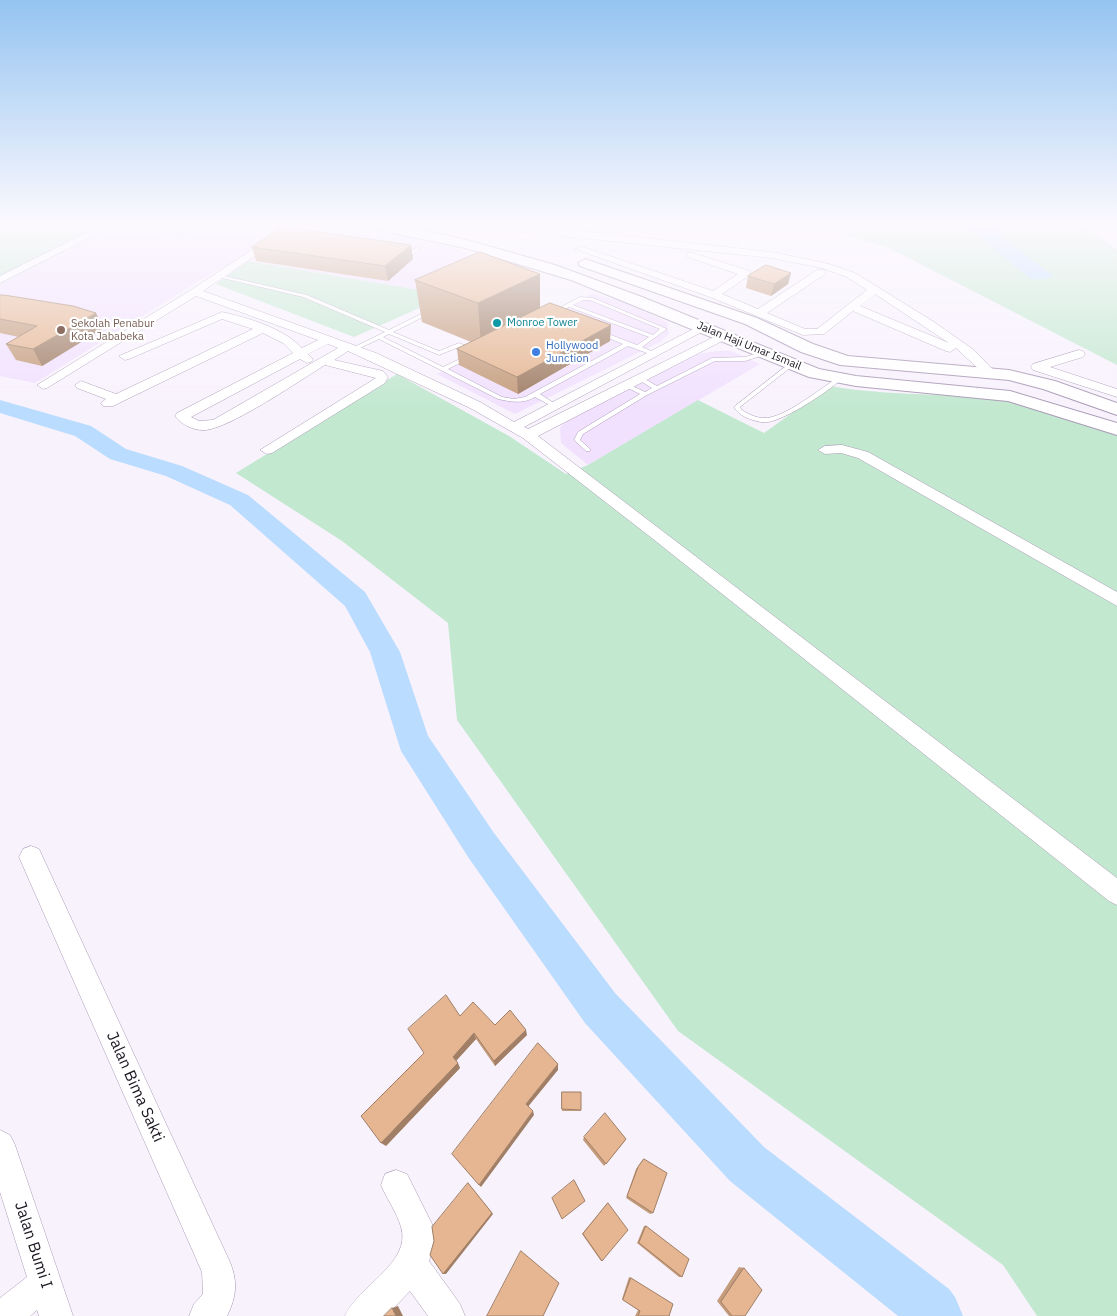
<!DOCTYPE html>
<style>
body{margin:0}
canvas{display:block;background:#f8f2fd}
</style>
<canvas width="1117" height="1316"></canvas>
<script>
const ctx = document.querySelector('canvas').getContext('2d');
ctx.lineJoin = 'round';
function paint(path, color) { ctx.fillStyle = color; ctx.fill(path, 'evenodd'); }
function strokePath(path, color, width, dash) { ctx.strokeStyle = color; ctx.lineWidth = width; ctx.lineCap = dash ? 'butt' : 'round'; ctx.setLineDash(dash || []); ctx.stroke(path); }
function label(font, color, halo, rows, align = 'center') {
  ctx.font = font + ' "IBM Plex Sans",sans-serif'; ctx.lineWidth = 4.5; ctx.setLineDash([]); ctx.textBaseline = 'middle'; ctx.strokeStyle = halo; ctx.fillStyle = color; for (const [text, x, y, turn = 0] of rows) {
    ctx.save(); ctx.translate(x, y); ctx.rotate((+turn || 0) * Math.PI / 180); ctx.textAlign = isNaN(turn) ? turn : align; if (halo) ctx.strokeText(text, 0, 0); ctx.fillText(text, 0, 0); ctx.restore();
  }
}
paint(new Path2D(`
 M 122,222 L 337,222 L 430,240 L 508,266 L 449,295 L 248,261 L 215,271 L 35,383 L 0,376 L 0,284 Z
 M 592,293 L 623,302 L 667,322 L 669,334 L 660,342 L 515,414 L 437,374 Z
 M 717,351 L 731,351 L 760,364 L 588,465 L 561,443 L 560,427 L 571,417 L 698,354 Z`), '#f1e1fe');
paint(new Path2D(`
 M 0,222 L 122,222 L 0,284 Z
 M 736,222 L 1080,222 L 1117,250 L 1117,365 L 889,248 L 832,231 Z
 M 248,261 L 449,295 L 354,337 L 216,284 Z
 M 397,374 L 509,436 L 566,474 L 588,465 L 698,400 L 764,433 L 830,386 C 904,399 980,390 1053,409 C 1075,415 1096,426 1117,435 L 1117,1316 L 1037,1316 L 1003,1265 L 678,1031 L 457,720 L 448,623 L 342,541 L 236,473 Z`), '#c3e8d0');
paint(new Path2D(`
 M 961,222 L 1000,222 L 999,232 L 1002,237 L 1053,276 L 1046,279 L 1031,279 Z`), '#badcfe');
paint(new Path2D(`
 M 0,400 L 91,426 L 126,449 L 182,466 L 248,495 L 365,592 L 400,652 L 428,736 L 494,833 L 615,993 L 764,1147 L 949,1289 L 955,1297 L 963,1316 L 898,1316 L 730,1181 L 585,1023 L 468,857 L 401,751 L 370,652 L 345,606 L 230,505 L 166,476 L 110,459 L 75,436 L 0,413 Z`), '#badcfe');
const service = new Path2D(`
 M 133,222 L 137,222 L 136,225 L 188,234 L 186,235 L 133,227 L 131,226 Z
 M 1074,222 L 1080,222 L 1080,223 L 1078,224 Z
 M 416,248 L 420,249 L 412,255 L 398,253 L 400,252 L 409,253 Z
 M 220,275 L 307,295 L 389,330 L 429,310 L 433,310 L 433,312 L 393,332 L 439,351 L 459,343 L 474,349 L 474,351 L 459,347 L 439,355 L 389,334 L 383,337 L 443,367 L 466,356 L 470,356 L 470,358 L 448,369 L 502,397 L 514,399 L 525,397 L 623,344 L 599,334 L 599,332 L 603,332 L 637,345 L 649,337 L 569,307 L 555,314 L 550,313 L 580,297 L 593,298 L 667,329 L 642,347 L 656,353 L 656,355 L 652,355 L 628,346 L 540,394 L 557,405 L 558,406 L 555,408 L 535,397 C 523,404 512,402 498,399 L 379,339 L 356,350 L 352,350 L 352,348 L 385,332 L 303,297 L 218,277 L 218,276 ZM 583,300 L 590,300 L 660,329 L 653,335 L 573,305 Z
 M 765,351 L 767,352 L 767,354 L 745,361 L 715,361 L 647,395 L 583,434 L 580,440 L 590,449 L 590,451 L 586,451 L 574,440 L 578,432 L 640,394 L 624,386 L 624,384 L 628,384 L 645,392 L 652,388 L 637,379 L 637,377 L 641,377 L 657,386 L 712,358 L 745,357 Z
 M 790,363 L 795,364 L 740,407 L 742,410 C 748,414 756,418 764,418 C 783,419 820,389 837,378 L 842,379 C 827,392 787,419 768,422 C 760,423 752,420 745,417 C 740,414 737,412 734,407 L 735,406 Z`);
const minor = new Path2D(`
 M 108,222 L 120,222 L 0,283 L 0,276 Z
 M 294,222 L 305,222 L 203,291 L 376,353 L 480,402 L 514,422 L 701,325 L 705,324 L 711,327 L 524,427 L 528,429 L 720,334 L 728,334 L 728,338 L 538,436 L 1117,878 L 1117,905 L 1109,901 L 653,539 L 523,438 L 470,408 L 348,351 L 334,360 L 383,371 L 388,377 L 385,383 L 272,453 L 267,454 L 260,450 L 376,378 L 325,365 C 299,381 232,427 206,430 C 194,431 182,425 175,416 L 177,413 L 293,353 L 283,343 L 263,333 L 113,406 L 103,406 L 101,403 L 106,399 L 77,388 L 75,385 L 81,381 L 116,394 L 253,329 L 222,319 L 129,359 L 125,360 L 119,356 L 222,312 C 249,318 283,328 302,348 L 318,340 L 196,296 L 47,388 L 43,389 L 37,385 L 191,290 ZM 328,344 L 338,348 L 213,420 L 199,421 L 191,417 L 300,359 L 307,363 L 311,362 L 313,359 L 308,354 Z
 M 478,222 L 500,222 L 772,252 L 829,264 L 855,273 L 934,322 L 974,350 L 995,372 L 993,375 L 985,375 L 956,348 L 950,352 L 946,351 L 853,311 L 824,334 L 803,335 L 710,297 L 575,249 L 583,247 L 713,291 L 738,274 L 687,257 L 687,253 L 693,253 L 750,271 L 750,275 L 722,294 L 758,309 L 817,270 L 825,270 L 825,274 L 767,313 L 805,329 L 817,329 L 867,290 L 847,277 L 822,268 L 772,258 L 522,232 ZM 875,294 L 949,343 L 860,306 Z
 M 1079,350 L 1083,351 L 1085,354 L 1083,357 L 1050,367 L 1117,389 L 1117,397 L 1033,370 L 1031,367 L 1033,364 Z
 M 842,445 L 868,452 L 1117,592 L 1117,606 L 858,458 L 841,453 L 825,454 L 818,450 L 825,446 Z
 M 31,846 L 39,849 L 229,1260 C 238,1280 237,1296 227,1316 L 189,1316 L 194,1304 L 203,1294 L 202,1272 L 19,857 L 23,849 Z
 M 0,1130 L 10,1135 L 15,1145 L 73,1316 L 39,1316 L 37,1310 L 30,1316 L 0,1316 L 0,1298 L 27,1277 L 0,1192 Z
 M 396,1170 L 407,1174 L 432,1224 L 435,1242 L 429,1261 L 460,1304 L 465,1316 L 428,1316 L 410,1291 L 386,1316 L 345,1316 C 358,1286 412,1263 401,1227 C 397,1213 387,1199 381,1185 L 385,1174 Z`);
const secondary = new Path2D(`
 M 354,222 L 384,222 L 415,228 L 474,242 L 555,265 L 642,297 L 819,369 L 856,376 L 1010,391 L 1117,423 L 1117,435 L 1008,401 L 856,386 L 809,377 L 571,280 L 465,248 L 360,226 Z
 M 585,259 L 757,318 L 813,344 L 848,356 L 1009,370 L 1055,381 L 1117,403 L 1117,415 L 1043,389 L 1009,380 L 840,365 L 801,352 L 745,324 L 580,266 L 578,263 Z`);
strokePath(service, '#aa9bb6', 1);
strokePath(minor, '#aa9bb6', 1);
strokePath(secondary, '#aa9bb6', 2);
paint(service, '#fff');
paint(minor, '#fff');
paint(secondary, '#fff');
paint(new Path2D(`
 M 411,245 L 413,259 L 388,281 L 256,261 L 252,247 Z
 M 791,273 L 788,284 L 771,296 L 746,288 L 748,276 Z
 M 540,274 L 540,307 L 610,341 L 518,394 L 459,365 L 457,349 L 471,342 L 422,322 L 415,280 Z
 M 0,295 L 104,328 L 42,366 L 16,360 L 6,344 L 19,337 L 0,333 Z
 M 460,1016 L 495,1025 L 527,1035 L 495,1066 L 476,1039 L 456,1061 L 460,1068 L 386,1146 L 424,1053 Z
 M 562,1092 L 581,1110 L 581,1111 L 562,1111 Z
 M 584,1137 L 625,1141 L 604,1166 L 583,1140 Z
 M 644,1159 L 653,1213 L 650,1214 L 626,1198 L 636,1169 Z
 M 608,1203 L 602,1261 L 601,1261 L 582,1234 Z
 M 644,1226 L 646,1226 L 682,1277 L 679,1277 L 637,1243 Z
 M 739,1267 L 744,1268 L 745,1316 L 729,1316 L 717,1301 Z
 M 629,1277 L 631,1278 L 669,1316 L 635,1316 L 638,1310 L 622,1299 Z`), '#c59d7d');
paint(new Path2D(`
 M 411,245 L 413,259 L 388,281 L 385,266 Z
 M 791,273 L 788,284 L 771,296 L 774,284 Z
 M 540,274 L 540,315 L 481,346 L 478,303 Z
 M 96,313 L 104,328 L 42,366 L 33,349 Z
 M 611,325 L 610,341 L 518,394 L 517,377 Z
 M 526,1030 L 527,1035 L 495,1066 L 494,1061 Z
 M 474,1033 L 476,1039 L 455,1062 L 453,1057 Z
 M 458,1063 L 460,1068 L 386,1146 L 381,1143 Z
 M 558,1064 L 558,1070 L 527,1108 L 526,1104 Z
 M 533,1111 L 534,1115 L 481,1187 L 479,1185 Z
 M 468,1183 L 493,1214 L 446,1274 L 443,1274 Z
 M 398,1306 L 403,1316 L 396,1316 L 392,1308 Z`), '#a07f66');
const building = new Path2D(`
 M 282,227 L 411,245 L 385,266 L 252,247 Z
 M 480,252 L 540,274 L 478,303 L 415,280 Z
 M 766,265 L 791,273 L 774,284 L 748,276 Z
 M 0,295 L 4,295 L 73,306 L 96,313 L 33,349 L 6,344 L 37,326 L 0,319 Z
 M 550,303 L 611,325 L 517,377 L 457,349 Z
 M 446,995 L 460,1016 L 473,1002 L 495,1025 L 510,1010 L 526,1030 L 494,1061 L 474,1033 L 453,1057 L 458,1063 L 381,1143 L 361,1116 L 424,1053 L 408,1029 Z
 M 538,1043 L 558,1064 L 526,1104 L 533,1111 L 479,1185 L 452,1154 Z
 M 562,1092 L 581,1092 L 581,1110 L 562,1109 Z
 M 605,1113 L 626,1139 L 606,1164 L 584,1137 Z
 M 644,1159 L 667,1173 L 653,1213 L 627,1196 L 638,1167 Z
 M 574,1180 L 585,1201 L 562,1219 L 552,1198 Z
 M 468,1183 L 492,1213 L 443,1274 L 430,1255 L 434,1241 L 432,1227 Z
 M 608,1203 L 628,1230 L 602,1261 L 583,1234 Z
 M 646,1226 L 689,1259 L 682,1277 L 639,1243 Z
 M 521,1251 L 559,1283 L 543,1316 L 487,1316 Z
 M 744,1268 L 762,1290 L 745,1316 L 732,1316 L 721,1302 Z
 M 631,1278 L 673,1304 L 669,1316 L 638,1316 L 640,1311 L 623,1300 Z
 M 392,1308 L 396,1316 L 384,1316 Z`);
paint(building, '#e5b691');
strokePath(building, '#a07f66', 1);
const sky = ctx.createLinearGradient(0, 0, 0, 407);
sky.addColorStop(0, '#95c4f1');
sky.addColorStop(0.55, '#fcf9fe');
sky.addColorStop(1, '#fcf9fe00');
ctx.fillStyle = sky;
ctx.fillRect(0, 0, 1117, 407);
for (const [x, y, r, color] of [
 [497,323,5,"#0f9aa8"],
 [61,330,5,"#8d6e63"],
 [536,352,5,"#3f7fe0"]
]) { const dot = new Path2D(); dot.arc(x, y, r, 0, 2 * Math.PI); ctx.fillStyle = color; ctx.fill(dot); strokePath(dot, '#fff', 2); }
label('11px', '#0d838f', '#fff', [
 ["Monroe Tower",507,323]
], 'left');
label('11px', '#785e54', '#fff', [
 ["Sekolah Penabur",71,324],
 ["Kota Jababeka",71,337]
], 'left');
label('11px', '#366cbe', '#fff', [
 ["Hollywood",546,346],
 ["Junction",546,359]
], 'left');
label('11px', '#1d1722', '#fff', [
 ["Jalan Haji Umar Ismail",749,346,22]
]);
label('16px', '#1d1722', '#fff', [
 ["Jalan Bima Sakti",135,1087,66],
 ["Jalan Bumi I",33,1245,72]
]);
</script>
